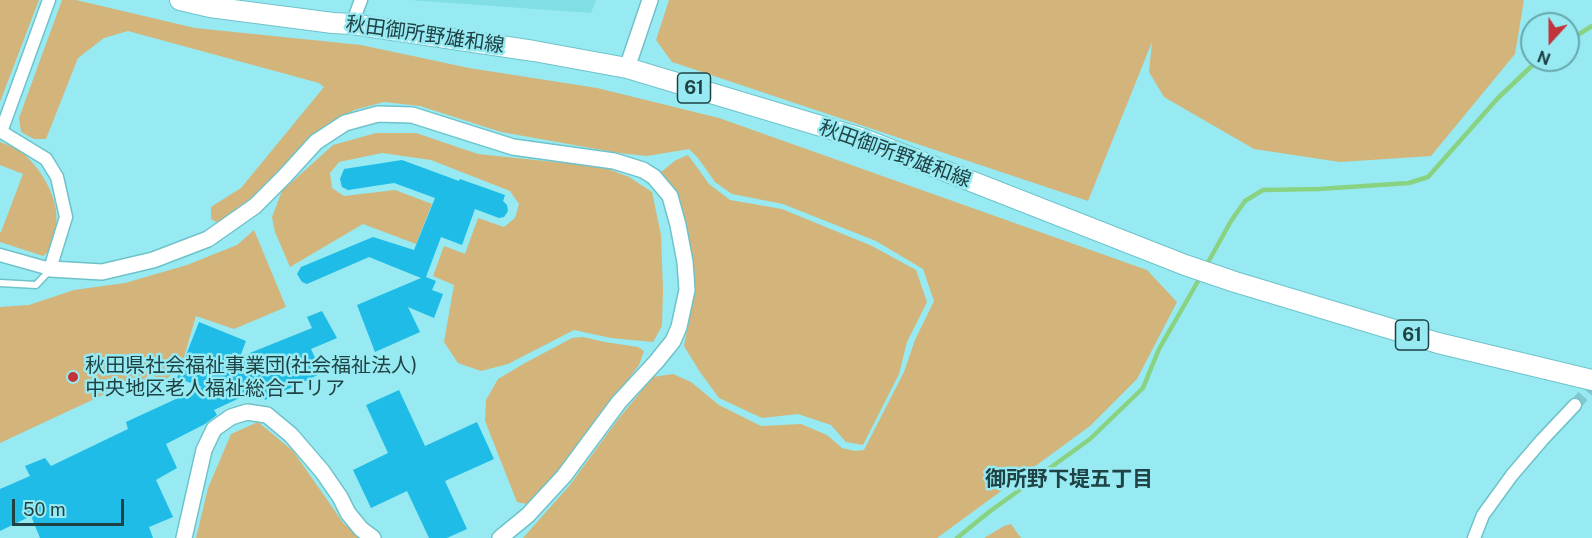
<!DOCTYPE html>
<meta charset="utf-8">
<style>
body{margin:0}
#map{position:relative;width:1592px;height:538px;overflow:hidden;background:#97eaf1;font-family:"Public Sans",sans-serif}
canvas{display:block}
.north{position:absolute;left:1520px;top:12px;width:60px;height:60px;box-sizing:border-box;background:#97eaf1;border:2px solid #67a7ac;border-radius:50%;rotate:201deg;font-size:16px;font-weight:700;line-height:24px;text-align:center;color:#1f4245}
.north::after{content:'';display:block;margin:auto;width:21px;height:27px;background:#c2333c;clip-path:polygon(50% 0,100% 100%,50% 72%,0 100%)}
.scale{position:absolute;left:12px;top:499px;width:112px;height:27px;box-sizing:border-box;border:3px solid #1f4245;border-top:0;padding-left:8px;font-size:18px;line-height:21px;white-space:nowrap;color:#1f4245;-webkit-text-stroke:4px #97eaf1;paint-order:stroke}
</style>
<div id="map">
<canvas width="1592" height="538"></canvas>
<div class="north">N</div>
<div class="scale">50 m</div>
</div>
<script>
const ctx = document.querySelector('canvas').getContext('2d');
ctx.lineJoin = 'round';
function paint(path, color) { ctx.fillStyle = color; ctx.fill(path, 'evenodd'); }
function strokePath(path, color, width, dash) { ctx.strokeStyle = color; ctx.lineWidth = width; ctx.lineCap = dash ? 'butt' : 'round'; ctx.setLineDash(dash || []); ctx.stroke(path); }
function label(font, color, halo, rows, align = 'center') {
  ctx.font = font + ' "Public Sans","Noto Sans JP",sans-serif'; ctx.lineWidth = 5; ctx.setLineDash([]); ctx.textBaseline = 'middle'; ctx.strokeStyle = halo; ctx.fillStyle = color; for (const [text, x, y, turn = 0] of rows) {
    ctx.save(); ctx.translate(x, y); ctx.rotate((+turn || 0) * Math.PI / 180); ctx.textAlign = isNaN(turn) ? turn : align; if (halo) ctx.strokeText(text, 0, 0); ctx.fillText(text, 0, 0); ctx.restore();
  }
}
paint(new Path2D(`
 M 409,0 L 596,0 L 591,13 Z`), '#81dee5');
paint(new Path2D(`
 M 0,0 L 39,0 L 0,102 Z
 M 62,0 L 76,0 L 195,28 L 361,45 L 469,68 L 597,88 L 719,118 L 1147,270 L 1177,302 L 1137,379 L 1090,426 L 937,538 L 523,538 L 569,486 L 619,418 L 653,377 L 673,374 L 691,382 L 719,405 L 761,426 L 801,424 L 827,435 L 842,448 L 855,451 L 864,450 L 904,372 L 915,340 L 934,301 L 923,269 L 876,241 L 783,204 L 732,194 L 715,182 L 698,158 L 689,149 L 647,156 L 619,153 L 501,132 L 420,106 L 384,102 L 354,110 L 317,131 L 282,171 L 246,206 L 218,223 L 211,219 L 211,207 L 241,188 L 324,87 L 319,83 L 128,31 L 104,38 L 78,58 L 46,139 L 34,139 L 21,132 L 19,118 Z
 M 669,0 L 1524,0 L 1515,54 L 1431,156 L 1340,162 L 1254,149 L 1164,97 L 1149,72 L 1152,42 L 1088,201 L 672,62 L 656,40 Z
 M 376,133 L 416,133 L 478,154 L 603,167 L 629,177 L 652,192 L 661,235 L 663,290 L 662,326 L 653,342 L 611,338 L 574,330 L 508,364 L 481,371 L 458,363 L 444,342 L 454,285 L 433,276 L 444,246 L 465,254 L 478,218 L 504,227 L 515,218 L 519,204 L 510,191 L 431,160 L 382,153 L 339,162 L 330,173 L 332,188 L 344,196 L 395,190 L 432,204 L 416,244 L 363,224 L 290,267 L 275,232 L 272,217 L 282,191 L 333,145 Z
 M 0,142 C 8,145 19,149 25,155 C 45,174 62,204 55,232 C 52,245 54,248 43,256 L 0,242 L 0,232 L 1,232 L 23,174 L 0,165 Z
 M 688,155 L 709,184 L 730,200 L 782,209 L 872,246 L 916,270 L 927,302 L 907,342 L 899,374 L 863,445 L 846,442 L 831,425 L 798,414 L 762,418 L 719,398 L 700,372 L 684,346 L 695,286 L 686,227 L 677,197 L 661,172 L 676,160 Z
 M 254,230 L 286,307 L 234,329 L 196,316 L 181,367 L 166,379 L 153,376 L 149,372 L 144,383 L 137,388 L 120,387 L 0,443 L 0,307 L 29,305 L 74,290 L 125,283 L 187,265 L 237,245 Z
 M 583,337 L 605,342 L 638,347 L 644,351 L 639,365 L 563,466 L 527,504 L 517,502 L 485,421 L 486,400 L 498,379 L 525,363 L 572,338 Z
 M 258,422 L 293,451 L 344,524 L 363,538 L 196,538 L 208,488 L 231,434 Z
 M 1011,524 L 1021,538 L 984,538 L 1004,526 Z`), '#d3b47a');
strokePath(new Path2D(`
 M 1568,41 L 1592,26
 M 1206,266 L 1231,221 L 1245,201 L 1263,190 L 1319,189 L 1409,183 L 1428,177 L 1498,98 L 1538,60
 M 957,538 L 989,512 L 1090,439 L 1143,388 L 1159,349 L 1201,276`), '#89d282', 4.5);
paint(new Path2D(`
 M 402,160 L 459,181 L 460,179 L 505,195 L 503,201 L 507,205 L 508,211 L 504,217 L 499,218 L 475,209 L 462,245 L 441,237 L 426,277 L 436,281 L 432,290 L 443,294 L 434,318 L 408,307 L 420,332 L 375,352 L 357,305 L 421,278 L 369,257 L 307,284 L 302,282 L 297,274 L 301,267 L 373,237 L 414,250 L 435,198 L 394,183 L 348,190 L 342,187 L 340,179 L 344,169 Z
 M 322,311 L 337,338 L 311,349 L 322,373 L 265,400 L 261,388 L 214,410 L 217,415 L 205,424 L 166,444 L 177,468 L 156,480 L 173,517 L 149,527 L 153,538 L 40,538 L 31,516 L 0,531 L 0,489 L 30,476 L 25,466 L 45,458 L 51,466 L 128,429 L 126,422 L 202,387 L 177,378 L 199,322 L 246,341 L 240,357 L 312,328 L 307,317 Z
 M 399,390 L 425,446 L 477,422 L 494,459 L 445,481 L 467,529 L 447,538 L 429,538 L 407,491 L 371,508 L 353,470 L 388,453 L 366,405 Z`), '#1ebce6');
strokePath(new Path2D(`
 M 1575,405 L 1592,386`), '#7fc8cf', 12, [12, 6]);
const service = new Path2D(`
 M 0,283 L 36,285 L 50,270`);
const minor = new Path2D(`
 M 352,24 L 361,0
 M 0,131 L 46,159 L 57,177 L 66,217 L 50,269 L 0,255
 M 1,132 L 49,0
 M 1474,538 L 1483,515 L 1512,475 L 1542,440 L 1575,405`);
const tertiary = new Path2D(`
 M 627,68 L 650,0
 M 50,269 L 102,272 L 153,260 L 208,239 L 255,206 L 285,176 L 316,142 L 345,123 L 378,114 L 412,115 L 513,147 L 614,161 L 643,170 L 654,177 L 670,196 L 678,225 L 685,262 L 687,290 L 679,327 L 673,341 L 656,362 L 619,402 L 564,476 L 528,515 L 500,538
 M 184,538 L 204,450 L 214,429 L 231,417 L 247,412 L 267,415 L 291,435 L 322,471 L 340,497 L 348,513 L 361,529 L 373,538`);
const primary = new Path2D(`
 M 180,0 L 210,7 L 333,23 L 352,24 L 534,51 L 627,68 L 861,138 L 1185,265 L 1235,282 L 1438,343 L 1592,380`);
strokePath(service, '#6fc2c9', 9);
strokePath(minor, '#6fc2c9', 15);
strokePath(tertiary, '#6fc2c9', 18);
strokePath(primary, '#6fc2c9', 22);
strokePath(service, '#fff', 6);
strokePath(minor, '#fff', 12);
strokePath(tertiary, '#fff', 15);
strokePath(primary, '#fff', 20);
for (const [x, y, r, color] of [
 [73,377,6,"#c2333c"]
]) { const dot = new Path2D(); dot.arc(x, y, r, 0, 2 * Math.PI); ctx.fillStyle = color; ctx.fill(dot); strokePath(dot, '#97eaf1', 2); }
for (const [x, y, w] of [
 [694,88,33],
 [1412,335,33]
]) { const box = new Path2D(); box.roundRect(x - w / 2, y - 15, w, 30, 4.5); ctx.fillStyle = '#97eaf1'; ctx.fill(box); strokePath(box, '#1f4245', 1.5); }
label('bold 18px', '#1f4245', null, [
 ["61",694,88],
 ["61",1412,335]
]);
label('20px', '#1f4245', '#97eaf1', [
 ["秋田御所野雄和線",425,35,8],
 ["秋田御所野雄和線",895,154,20]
]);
label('20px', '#1f4245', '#97eaf1', [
 ["秋田県社会福祉事業団(社会福祉法人)",85,366],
 ["中央地区老人福祉総合エリア",85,389]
], 'left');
label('bold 21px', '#1f4245', '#97eaf1', [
 ["御所野下堤五丁目",1069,480]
]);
</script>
